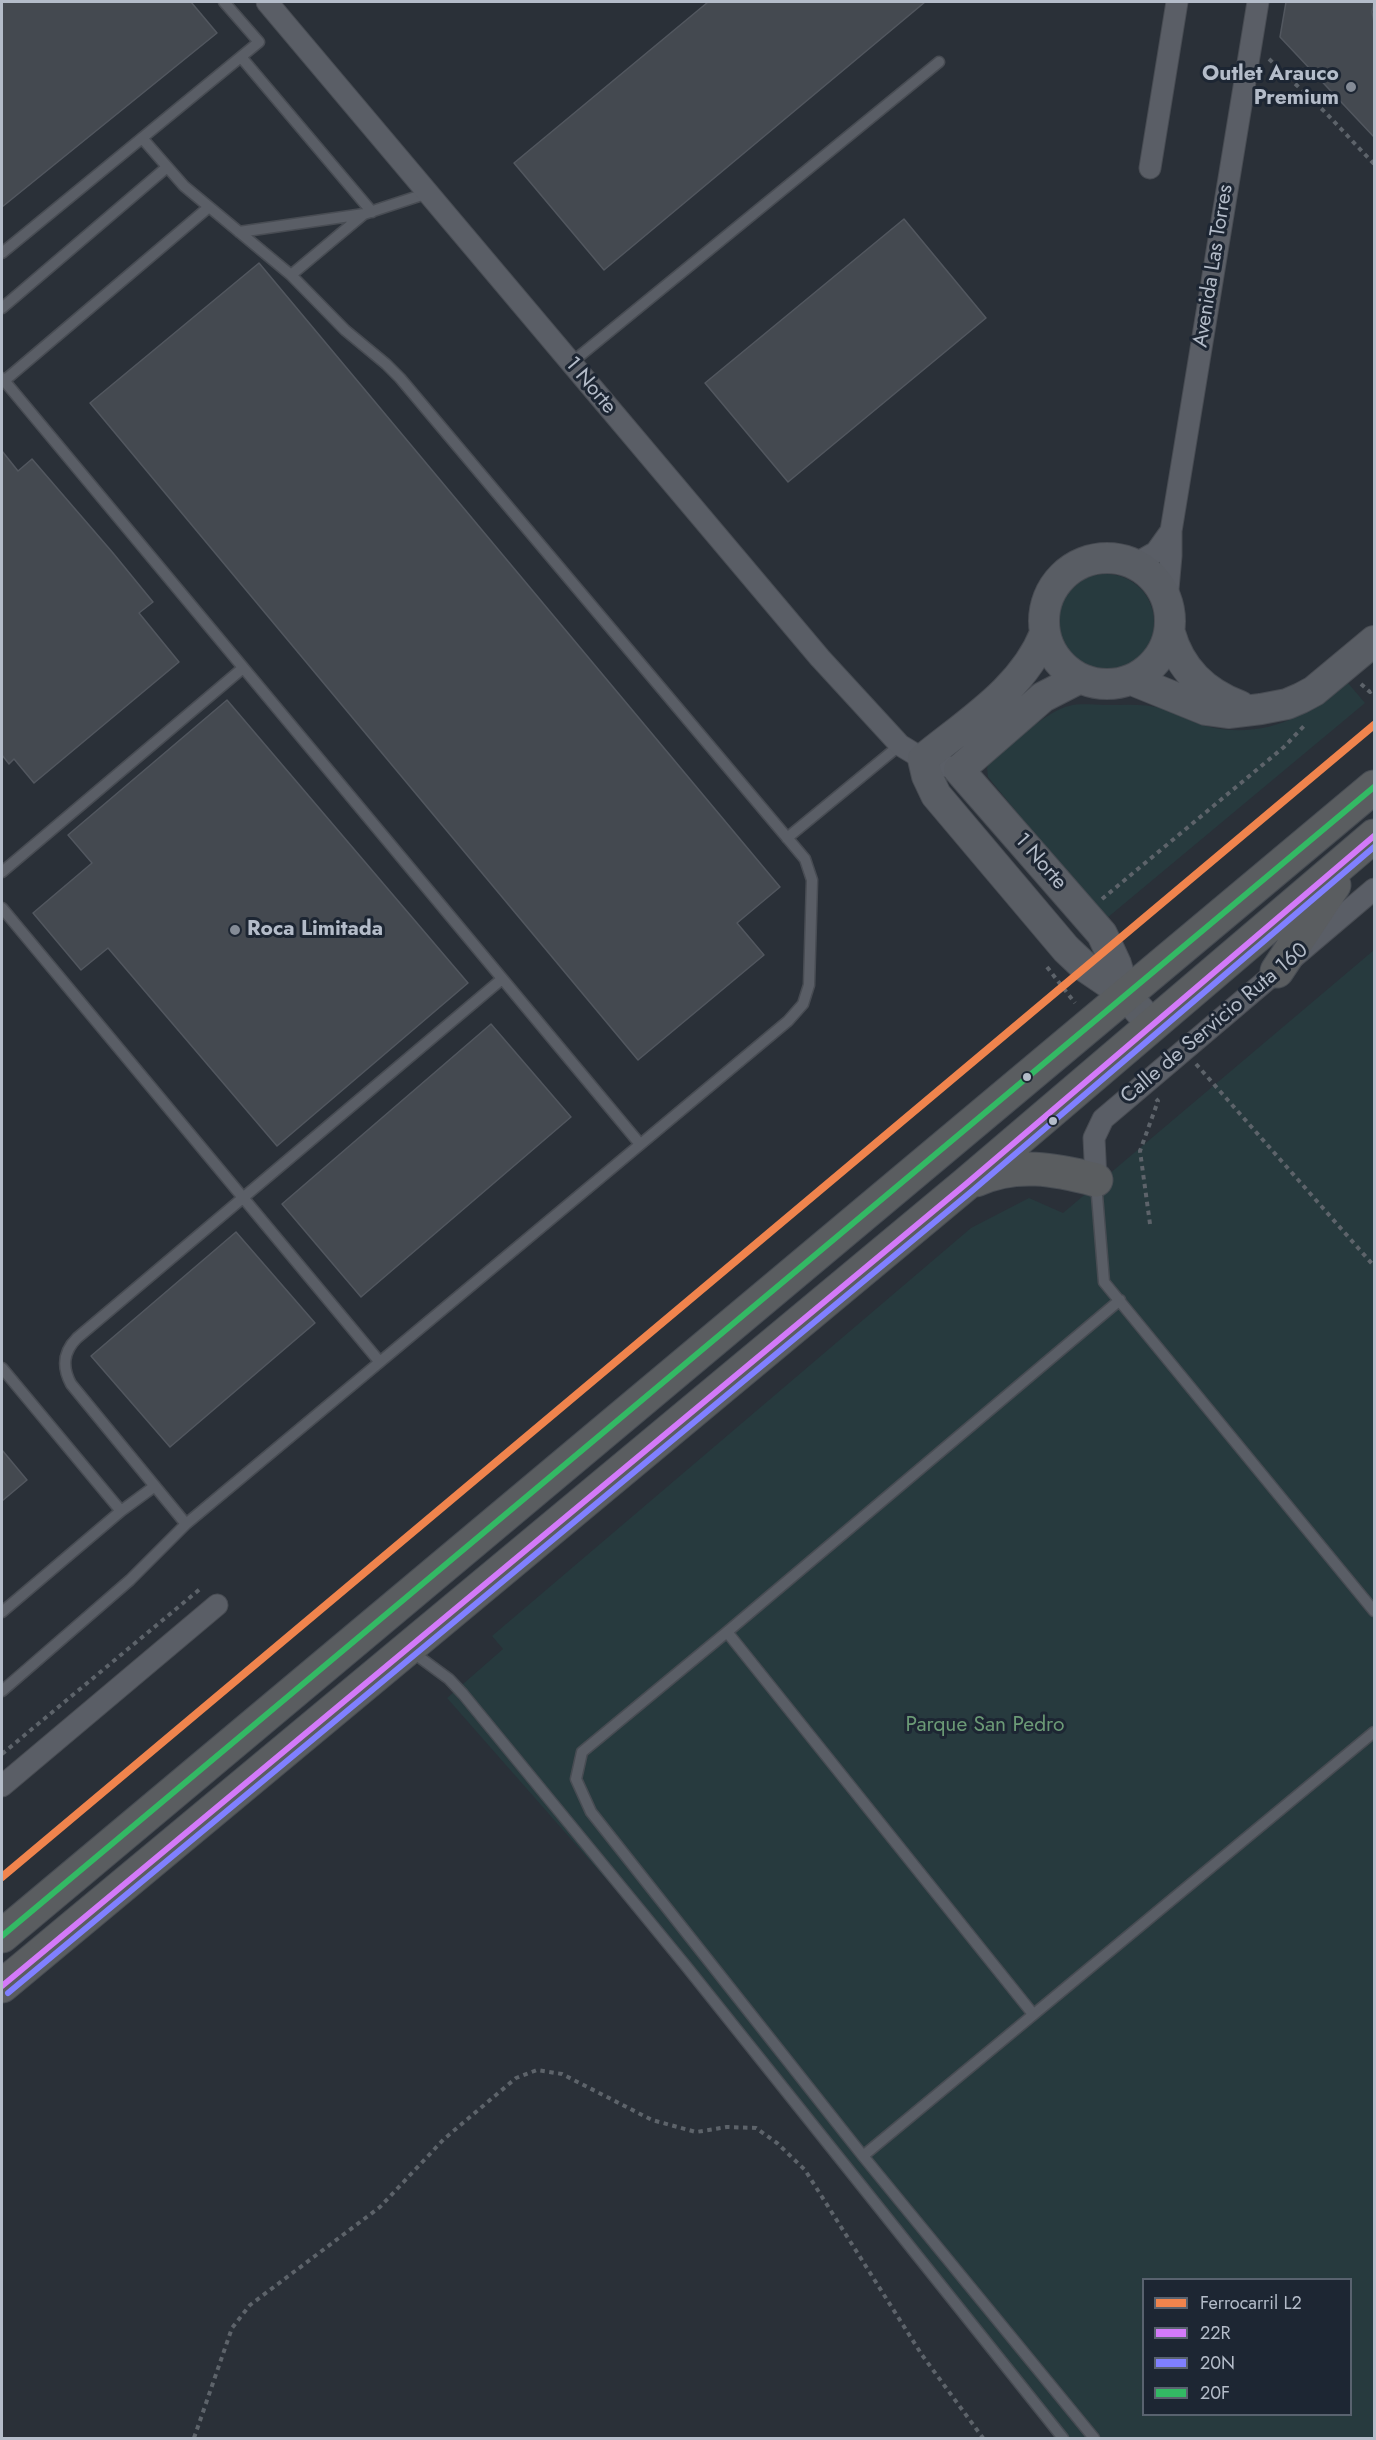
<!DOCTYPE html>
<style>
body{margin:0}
#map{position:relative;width:1376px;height:2440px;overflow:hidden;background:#2a3038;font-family:Jost,sans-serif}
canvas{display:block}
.frame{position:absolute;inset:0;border:3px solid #b4bcc9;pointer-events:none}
.legend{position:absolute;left:1142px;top:2278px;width:210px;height:138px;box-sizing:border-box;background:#1d2633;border:2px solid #59626f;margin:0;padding:8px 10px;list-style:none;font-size:18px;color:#b4bcc9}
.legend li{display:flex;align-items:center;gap:12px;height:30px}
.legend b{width:30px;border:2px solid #59626f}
</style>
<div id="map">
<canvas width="1376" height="2440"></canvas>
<div class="frame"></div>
<ul class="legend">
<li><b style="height:8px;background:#f0844d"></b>Ferrocarril L2</li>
<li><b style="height:8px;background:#d37af9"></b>22R</li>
<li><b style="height:8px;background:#8080ff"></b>20N</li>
<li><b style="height:8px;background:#33b964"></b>20F</li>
</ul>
</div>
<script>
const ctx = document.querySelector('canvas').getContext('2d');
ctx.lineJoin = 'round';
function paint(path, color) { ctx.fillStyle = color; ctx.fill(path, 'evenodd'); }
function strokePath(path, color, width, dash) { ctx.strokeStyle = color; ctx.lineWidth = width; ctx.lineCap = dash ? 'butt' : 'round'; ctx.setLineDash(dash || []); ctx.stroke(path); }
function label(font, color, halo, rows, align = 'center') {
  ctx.font = font + ' Jost,sans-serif'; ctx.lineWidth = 6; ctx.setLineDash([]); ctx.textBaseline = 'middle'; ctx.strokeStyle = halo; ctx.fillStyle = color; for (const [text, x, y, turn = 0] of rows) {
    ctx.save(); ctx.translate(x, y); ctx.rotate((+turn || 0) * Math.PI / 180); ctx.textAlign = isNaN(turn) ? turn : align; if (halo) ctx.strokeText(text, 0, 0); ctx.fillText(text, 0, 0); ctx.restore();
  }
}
paint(new Path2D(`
 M1058 622a48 48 0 1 1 96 0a48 48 0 1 1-96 0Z
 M 1348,683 L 1365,703 L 1107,918 L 1101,915 L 988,777 L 987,768 L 990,760 C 1009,746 1048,710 1069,706 C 1080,703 1094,705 1105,705 C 1125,705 1145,703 1164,709 C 1179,714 1194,724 1210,727 C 1264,739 1308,716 1348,683 Z
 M 1374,950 L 1374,2438 L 1064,2438 L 643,1921 L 447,1698 L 503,1649 L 492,1636 L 971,1228 L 1029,1198 L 1063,1213 ZM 1144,2280 L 1350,2280 L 1350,2414 L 1144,2414 Z`), '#273a3e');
const building = new Path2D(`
 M 2,2 L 191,2 L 217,33 L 2,207 Z
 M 708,2 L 925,2 L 604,270 L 514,163 Z
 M 1286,2 L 1374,2 L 1372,12 L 1374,22 L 1374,137 L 1280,37 Z
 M 904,219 L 986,318 L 788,482 L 705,383 Z
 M 259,263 L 780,887 L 737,923 L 764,955 L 638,1060 L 90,403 Z
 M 2,451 L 18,471 L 32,459 L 113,553 L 153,602 L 139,613 L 179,662 L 34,783 L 14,759 L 9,764 L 2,755 Z
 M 227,700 L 468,983 L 277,1146 L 108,948 L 81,970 L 33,913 L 92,863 L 68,835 Z
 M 491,1024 L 571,1117 L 361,1297 L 282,1204 Z
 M 236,1232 L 315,1323 L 170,1447 L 91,1356 Z
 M 2,1450 L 27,1480 L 2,1501 Z`);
paint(building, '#444950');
strokePath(building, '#52575f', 1.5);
const lane = new Path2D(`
 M 241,57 L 372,212
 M 239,232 L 364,214 L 428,193
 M 2,253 L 259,42 L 224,2
 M 291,275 L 364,214
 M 2,308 L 166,168
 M 571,363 L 939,62
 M 2,378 L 640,1144
 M 4,381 L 209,207
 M 787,838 L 900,745
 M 2,872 L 243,668
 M 2,908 L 379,1361
 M 1096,1183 L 1104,1282 L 1374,1611
 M 2,1368 L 121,1511
 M 186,1524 L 71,1384 C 62,1367 63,1352 77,1338 L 502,979
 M 2,1612 L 121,1511 L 155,1486
 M 727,1632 L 1033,2014
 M 411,1651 L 449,1679 L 463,1694 L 686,1966 L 1063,2438
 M 2,1691 L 130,1580 L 186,1524 L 788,1021 L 803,1004 L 809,985 L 812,880 L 805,859 L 400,378 L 386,364 L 345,330 L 291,275 L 184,186 L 142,138
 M 863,2156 L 1374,1732
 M 1094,2438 L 863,2156 L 591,1812 L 576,1779 L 582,1752 L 727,1632 L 1120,1300`);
const street = new Path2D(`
 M 267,2 L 820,658 L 900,745 L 923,759 L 959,770
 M 1150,168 L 1177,2
 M 1135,564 L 1156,552 L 1171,531
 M 1167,600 L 1171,556 L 1171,531 L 1258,2
 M 1096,1180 L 1094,1138 L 1103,1119 L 1374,889
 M 2,1786 L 217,1605`);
const secondary = new Path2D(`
 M1044 621a63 63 0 1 1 126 0a63 63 0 1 1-126 0Z
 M 1045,633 C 1023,689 968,722 923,759 L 927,776 L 936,795 L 1066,949 L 1084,966 L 1125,994 L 1153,1026
 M 1170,633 C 1180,669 1205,693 1240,706
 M 1080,678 L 1043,697 L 959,770 L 1102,934 L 1116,964 L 1125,994
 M 1132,680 L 1206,710 L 1228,713 L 1261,709 L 1287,704 L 1301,698 L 1314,691 L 1374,641`);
const highway = new Path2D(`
 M 1277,971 L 1334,885
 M 976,1180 C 1016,1162 1055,1169 1096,1180
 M 2,1936 L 1374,787
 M 2,1986 L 966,1184 L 1374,836`);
strokePath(lane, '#484c53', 13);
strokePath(street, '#484c53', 23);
strokePath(secondary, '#484c53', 32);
strokePath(highway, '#474c53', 35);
strokePath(new Path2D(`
 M 1269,59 L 1326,113 L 1374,164
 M 1361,684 L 1370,692 L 1374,688
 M 1102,899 L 1284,747 L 1305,725
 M 1047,967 L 1075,1003
 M 1196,1064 L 1374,1266
 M 1150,1224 L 1140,1151 L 1158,1101 L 1156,1099
 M 2,1754 L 200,1589
 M 194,2438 L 232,2328 L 250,2305 L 380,2207 L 444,2139 L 516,2078 L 537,2070 L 562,2074 L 652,2120 L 696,2132 L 727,2127 L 756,2128 L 777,2143 L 805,2170 L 922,2355 L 983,2438`), '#5d636a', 4, [4.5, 4.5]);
strokePath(lane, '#5a5e66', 10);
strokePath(street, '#5a5e66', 21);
strokePath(secondary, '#595d64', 30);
strokePath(highway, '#5a5d60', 33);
strokePath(new Path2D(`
 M 2,1986 L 966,1184 L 1374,836`), '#d37af9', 6);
strokePath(new Path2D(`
 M 8,1993 L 972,1191 L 1374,847`), '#8080ff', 6);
strokePath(new Path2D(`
 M 2,1936 L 1374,787`), '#33b964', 6);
strokePath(new Path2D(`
 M 2,1877 L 1374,725`), '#f0844d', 8);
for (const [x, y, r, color] of [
 [1351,87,6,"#848b96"],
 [235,930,6,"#848b96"],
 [1027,1077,5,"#b4bcc9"],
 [1053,1121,5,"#b4bcc9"]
]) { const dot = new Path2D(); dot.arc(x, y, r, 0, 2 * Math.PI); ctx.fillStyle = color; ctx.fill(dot); strokePath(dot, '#1d2633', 2); }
label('bold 21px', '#b4bcc9', '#1d2633', [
 ["Outlet Arauco",1339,75],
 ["Premium",1339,99],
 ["Roca Limitada",247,930,"left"]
], 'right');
label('21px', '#b4bcc9', '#1d2633', [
 ["Avenida Las Torres",1214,266,-81],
 ["1 Norte",590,386,50],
 ["1 Norte",1040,862,49],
 ["Calle de Servicio Ruta 160",1215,1024,-40]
]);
label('21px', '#6b9a76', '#1d2633', [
 ["Parque San Pedro",985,1726]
]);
</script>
